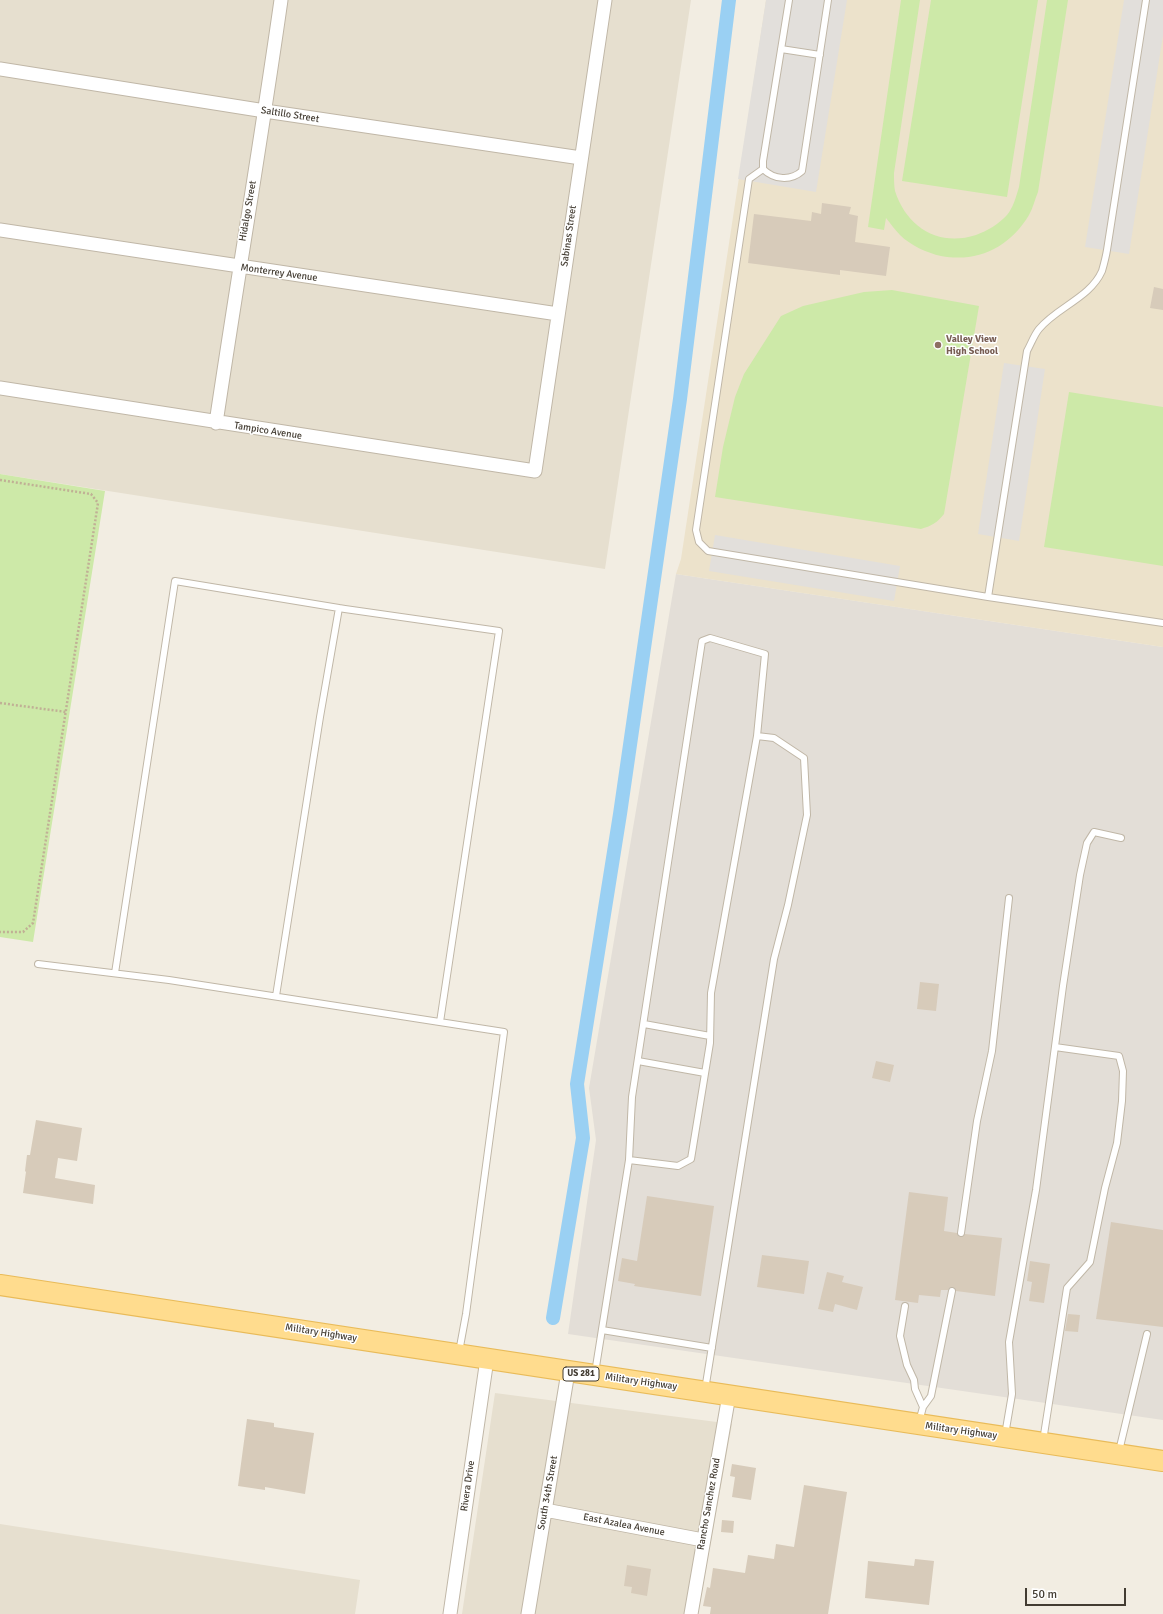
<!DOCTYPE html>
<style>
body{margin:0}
#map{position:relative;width:1163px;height:1614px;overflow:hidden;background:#f2ede2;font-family:Signika,sans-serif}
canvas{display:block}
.scale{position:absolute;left:1025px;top:1588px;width:101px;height:18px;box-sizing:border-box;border:2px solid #433c32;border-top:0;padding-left:5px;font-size:12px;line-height:14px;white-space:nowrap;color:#433c32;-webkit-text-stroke:3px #fff;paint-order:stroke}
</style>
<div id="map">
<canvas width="1163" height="1614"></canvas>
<div class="scale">50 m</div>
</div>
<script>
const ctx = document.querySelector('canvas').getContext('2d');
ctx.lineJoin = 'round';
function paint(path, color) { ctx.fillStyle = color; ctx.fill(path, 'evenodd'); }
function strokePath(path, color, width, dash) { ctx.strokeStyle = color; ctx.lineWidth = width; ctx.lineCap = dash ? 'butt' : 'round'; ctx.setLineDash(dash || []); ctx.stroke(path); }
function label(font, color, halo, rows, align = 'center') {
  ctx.font = font + ' Signika,sans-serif'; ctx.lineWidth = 3; ctx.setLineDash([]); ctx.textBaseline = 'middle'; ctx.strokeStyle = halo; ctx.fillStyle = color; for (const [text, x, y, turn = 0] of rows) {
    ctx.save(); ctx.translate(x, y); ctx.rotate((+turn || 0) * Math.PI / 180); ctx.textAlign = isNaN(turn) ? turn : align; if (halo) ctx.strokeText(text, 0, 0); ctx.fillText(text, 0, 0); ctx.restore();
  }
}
paint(new Path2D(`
 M 0,0 L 691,0 L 605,569 L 0,474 Z
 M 495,1393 L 732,1424 L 698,1614 L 462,1614 Z
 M 0,1524 L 360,1580 L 355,1614 L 0,1614 Z`), '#e6dfcf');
paint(new Path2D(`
 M 676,574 L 1163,647 L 1163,1420 L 568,1334 L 596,1140 L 589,1088 Z`), '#e3ded7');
paint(new Path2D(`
 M 766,0 L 1163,0 L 1163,647 L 676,574 L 681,559 Z`), '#ece2cb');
paint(new Path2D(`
 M 901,0 L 920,0 L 894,173 C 894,179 894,186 895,191 C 907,228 939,247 976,235 C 987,231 999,224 1007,215 C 1013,208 1016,197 1019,187 L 1047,0 L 1068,0 L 1038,192 C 1035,199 1033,208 1029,215 C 1010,247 978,263 941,256 C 927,253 910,245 900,235 C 895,230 891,224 886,218 L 884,230 L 868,227 Z
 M 931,0 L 1038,0 L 1007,197 L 902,181 Z
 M 892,290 L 979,306 L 944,514 C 937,523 931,526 921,529 L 715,497 L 723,447 L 735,397 L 744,374 L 781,316 L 803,306 L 864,292 Z
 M 1069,392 L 1163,407 L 1163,566 L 1044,547 Z
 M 0,474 L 105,491 L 33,942 L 0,937 Z`), '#cde9a8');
paint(new Path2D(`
 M 766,0 L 847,0 L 816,192 L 738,179 Z
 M 1124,0 L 1163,0 L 1163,35 L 1129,254 L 1085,247 Z
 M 1004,363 L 1045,369 L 1019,541 L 978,534 Z
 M 715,535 L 900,566 L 894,601 L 709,571 Z`), '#e2dfdb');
strokePath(new Path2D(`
 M 553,1318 L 583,1138 L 577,1084 L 620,814 L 680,399 L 729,0`), '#9ad0f3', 14);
paint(new Path2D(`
 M 822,203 L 851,207 L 849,214 L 858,216 L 855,242 L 890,247 L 886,276 L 840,270 L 840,275 L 748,263 L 754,214 L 811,221 L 812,212 L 821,214 Z
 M 1154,287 L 1163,289 L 1163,310 L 1150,308 Z
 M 920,982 L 939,984 L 936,1011 L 917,1009 Z
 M 876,1061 L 894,1065 L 890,1082 L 872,1078 Z
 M 36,1120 L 82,1128 L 77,1161 L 58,1158 L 55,1178 L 95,1185 L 93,1204 L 23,1193 L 26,1172 L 25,1171 L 27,1155 L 30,1155 Z
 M 909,1192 L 948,1197 L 944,1231 L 957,1233 L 958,1236 L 961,1237 L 965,1234 L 1002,1238 L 995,1296 L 956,1291 L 955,1288 L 952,1287 L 949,1288 L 948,1290 L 941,1290 L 940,1297 L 919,1295 L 918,1303 L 895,1300 Z
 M 647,1196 L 714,1206 L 701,1296 L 634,1286 L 635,1284 L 618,1281 L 622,1258 L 637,1261 Z
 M 1111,1222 L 1163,1230 L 1163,1327 L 1096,1319 Z
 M 762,1255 L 809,1261 L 804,1294 L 757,1287 Z
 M 1030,1261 L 1050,1264 L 1044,1303 L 1029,1301 L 1032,1282 L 1027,1281 Z
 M 827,1272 L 844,1276 L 842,1282 L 863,1287 L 857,1310 L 835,1304 L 833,1312 L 818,1309 Z
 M 1068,1314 L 1080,1315 L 1078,1332 L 1065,1331 Z
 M 247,1419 L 274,1423 L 274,1427 L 314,1433 L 305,1494 L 265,1487 L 265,1490 L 238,1486 Z
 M 732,1464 L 756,1468 L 751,1500 L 732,1497 L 735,1477 L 730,1476 Z
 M 804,1485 L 847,1492 L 828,1614 L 710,1614 L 711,1607 L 703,1606 L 707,1587 L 710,1588 L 713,1568 L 745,1573 L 748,1555 L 774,1559 L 776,1544 L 794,1547 Z
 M 722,1520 L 734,1521 L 733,1533 L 721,1532 Z
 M 915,1559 L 934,1561 L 929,1605 L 865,1598 L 868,1561 L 914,1566 Z
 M 627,1565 L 651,1569 L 647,1596 L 631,1593 L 632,1587 L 624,1586 Z`), '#d7cbba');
const service = new Path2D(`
 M 789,0 L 763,161 L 763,169 C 774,180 791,181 802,171 L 828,0
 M 781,49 L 820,55
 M 763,169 L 749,179 L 696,530 L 699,542 L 708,551 L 988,597 L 1163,623
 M 988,597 L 1027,351 C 1031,344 1034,335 1039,329 C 1057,307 1090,298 1102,271 C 1104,264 1106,256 1107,250 L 1146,0
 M 38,964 L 169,980 L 504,1032 L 466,1314 L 459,1352
 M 115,973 L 175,581 L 345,609 L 499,631 L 440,1022
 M 276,996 L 320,717 L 339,608
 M 644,1024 L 710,1036
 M 638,1061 L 705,1073
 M 629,1160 L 678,1166 L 691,1159 L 710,1043 L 711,993 L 757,736
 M 961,1233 L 977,1121 L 992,1051 L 1009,898
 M 905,1306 L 900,1336 L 907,1365 L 914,1380 L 915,1389 L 923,1407
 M 602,1330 L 712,1348
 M 595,1373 L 629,1160 L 632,1097 L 702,641 L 710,638 L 765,654 L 757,736 L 774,738 L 804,758 L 807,815 L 788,905 L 774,959 L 705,1390
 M 919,1422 L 923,1407 L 931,1396 L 952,1291
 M 1005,1435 L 1012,1394 L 1009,1342 L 1036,1190 L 1063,986 L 1080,875 L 1087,843 L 1094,832 L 1121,838
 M 1043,1441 L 1067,1288 L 1090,1262 L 1105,1188 L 1117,1143 L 1122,1101 L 1123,1071 L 1119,1056 L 1055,1047
 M 1119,1451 L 1147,1334`);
const minor = new Path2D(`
 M 0,69 L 265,111 L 581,158
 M 0,230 L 558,314
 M 0,388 L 535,471 L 605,0
 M 216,423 C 237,282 261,141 281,0
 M 545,1510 L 703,1540
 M 450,1614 L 487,1359
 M 528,1614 L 568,1372
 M 691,1614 L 729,1395`);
const primary = new Path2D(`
 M 0,1285 L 1163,1461`);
strokePath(service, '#c0b7a7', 8);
strokePath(minor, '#c0b7a7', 15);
strokePath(primary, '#e9bb59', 22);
strokePath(new Path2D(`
 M 0,480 L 91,494 L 98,503 L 33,923 L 23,932 L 0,932
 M 0,703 L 66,712`), '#c0b095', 2.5, [2, 2]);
strokePath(service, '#fff', 6);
strokePath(minor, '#fff', 13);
strokePath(primary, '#ffdc8e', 20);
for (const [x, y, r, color] of [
 [938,345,4,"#8d6e63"]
]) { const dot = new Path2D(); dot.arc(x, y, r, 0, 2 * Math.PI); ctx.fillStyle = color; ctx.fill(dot); strokePath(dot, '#fff', 1.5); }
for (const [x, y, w] of [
 [581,1374,36]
]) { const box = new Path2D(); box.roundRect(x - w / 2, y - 7, w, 14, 3); ctx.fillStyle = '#fff'; ctx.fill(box); strokePath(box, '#433c32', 1); }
label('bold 9px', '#433c32', null, [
 ["US 281",581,1374]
]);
label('10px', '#433c32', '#fff', [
 ["Saltillo Street",290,115,9],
 ["Hidalgo Street",248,211,-80],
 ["Sabinas Street",569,236,-82],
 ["Monterrey Avenue",279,273,8],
 ["Tampico Avenue",268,431,9],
 ["Military Highway",321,1333,9],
 ["Military Highway",641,1382,8],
 ["Military Highway",961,1431,8],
 ["Rivera Drive",468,1486,-82],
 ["South 34th Street",548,1493,-80],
 ["Rancho Sanchez Road",709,1504,-80],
 ["East Azalea Avenue",624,1525,11]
]);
label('bold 10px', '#785e54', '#fff', [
 ["Valley View",946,339],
 ["High School",946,351]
], 'left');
</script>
